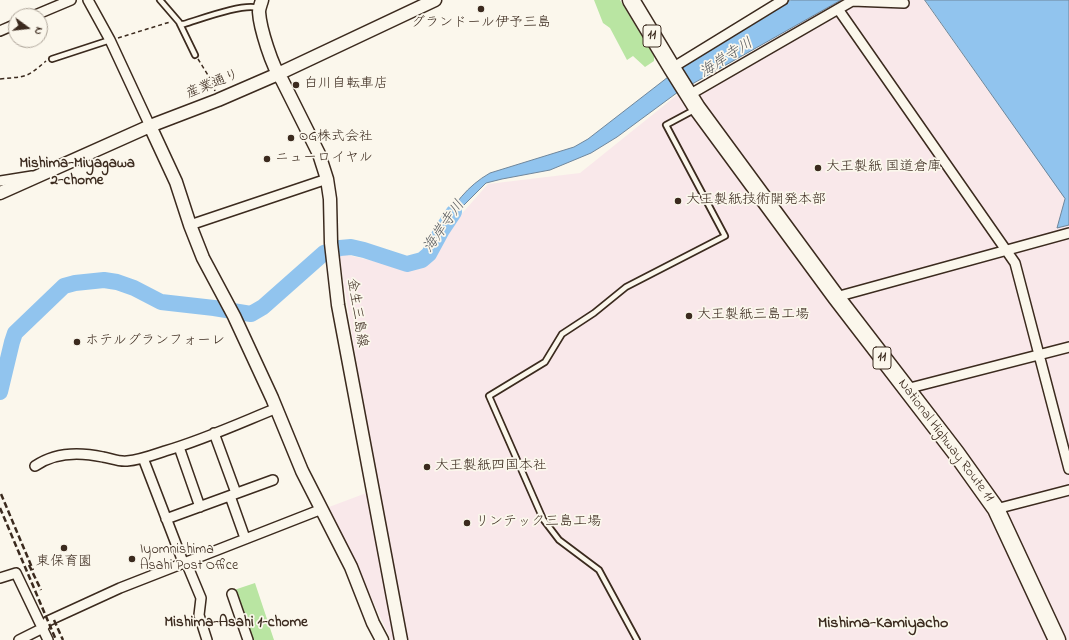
<!DOCTYPE html>
<meta charset="utf-8">
<style>
body{margin:0}
#map{position:relative;width:1069px;height:640px;overflow:hidden;background:#fbf7ec;font-family:"Indie Flower",sans-serif}
canvas{display:block}
.north{position:absolute;left:8px;top:8px;width:40px;height:40px;box-sizing:border-box;background:#fbf7ec;border:1px solid #aea59a;border-radius:50%;rotate:105deg;font-size:11px;font-weight:700;line-height:16px;text-align:center;color:#3b2a1e}
.north::after{content:'';display:block;margin:auto;width:14px;height:18px;background:#3b2a1e;clip-path:polygon(50% 0,100% 100%,50% 72%,0 100%)}
</style>
<div id="map">
<canvas width="1069" height="640"></canvas>
<div class="north">N</div>
</div>
<script>
const ctx = document.querySelector('canvas').getContext('2d');
ctx.lineJoin = 'round';
function paint(path, color) { ctx.fillStyle = color; ctx.fill(path, 'evenodd'); }
function strokePath(path, color, width, dash) { ctx.strokeStyle = color; ctx.lineWidth = width; ctx.lineCap = dash ? 'butt' : 'round'; ctx.setLineDash(dash || []); ctx.stroke(path); }
function label(font, color, halo, rows, align = 'center') {
  ctx.font = font + ' "Indie Flower","Klee One",sans-serif'; ctx.lineWidth = 3.5; ctx.setLineDash([]); ctx.textBaseline = 'middle'; ctx.strokeStyle = halo; ctx.fillStyle = color; for (const [text, x, y, turn = 0] of rows) {
    ctx.save(); ctx.translate(x, y); ctx.rotate((+turn || 0) * Math.PI / 180); ctx.textAlign = isNaN(turn) ? turn : align; if (halo) ctx.strokeText(text, 0, 0); ctx.fillText(text, 0, 0); ctx.restore();
  }
}
paint(new Path2D(`
 M 841,0 L 924,0 L 1065,199 L 1058,228 L 1069,225 L 1069,640 L 391,640 L 329,507 L 377,489 L 339,253 L 412,270 L 488,184 L 580,173 L 677,95 Z`), '#f9e8ea');
paint(new Path2D(`
 M 594,0 L 620,0 L 654,56 L 654,61 L 645,67 L 633,56 L 627,60 L 610,28 L 603,23 Z
 M 255,583 L 274,640 L 252,640 L 234,590 Z`), '#b9e5a2');
const water = new Path2D(`
 M 791,0 L 841,0 L 678,92 L 617,137 L 591,153 L 550,170 L 502,179 L 486,183 L 459,210 L 448,232 L 441,228 C 453,205 467,186 490,173 L 574,147 L 588,139 L 681,67 Z
 M 925,0 L 1069,0 L 1069,225 L 1057,228 L 1065,199 Z`);
paint(water, '#91c4ee');
strokePath(water, '#6f869b', 1);
strokePath(new Path2D(`
 M 0,392 L 12,342 L 15,333 L 64,286 L 75,283 L 104,280 L 117,282 L 134,288 L 161,302 L 214,308 L 251,314 L 263,307 L 324,253 L 340,248 L 351,247 L 364,250 L 407,264 L 422,260 L 429,254 L 442,230 L 454,212`), '#91c4ee', 16);
const lane = new Path2D(`
 M 160,0 L 179,22 L 195,55
 M 180,24 L 184,24 C 201,19 243,3 258,8
 M 52,59 L 110,40
 M 637,640 L 599,570 L 559,540 L 543,519 L 489,396 L 545,362 L 562,334 L 594,313 L 626,287 L 725,236 L 666,125 L 694,110`);
const street = new Path2D(`
 M 88,0 L 110,40 L 150,126
 M 838,9 L 1015,263 L 1069,469
 M 33,16 L 71,0
 M 0,31 L 16,24
 M 672,68 L 783,0
 M 689,95 L 852,1 L 904,3
 M 0,181 L 32,176
 M 190,225 L 327,179
 M 836,297 L 1069,233
 M 906,389 L 1069,347
 M 214,433 L 236,493
 M 179,447 L 200,507
 M 143,458 L 183,562
 M 35,466 C 55,452 80,452 103,457 C 110,458 119,462 127,461 C 140,460 153,455 165,451 C 203,440 240,423 277,408
 M 230,496 L 245,538
 M 996,509 L 1069,490
 M 166,519 L 273,480
 M 186,562 L 201,598 L 199,615 L 207,640
 M 0,578 L 16,573 L 48,640
 M 232,594 L 248,640
 M 19,640 L 43,628 L 48,621 L 120,588 L 322,509`);
const secondary = new Path2D(`
 M 262,0 C 261,4 259,8 259,12 C 260,28 272,67 282,80 L 319,154 L 327,179 L 330,199 L 331,243 L 338,305 L 401,640
 M 150,126 L 176,182 L 190,225 L 203,258 L 234,316 L 272,398 L 302,471 L 351,567 L 373,623 L 382,640
 M 0,193 L 150,126 L 218,100 L 278,74 L 435,0`);
const highway = new Path2D(`
 M 631,0 L 672,68 L 697,108 L 836,297 L 956,453 L 996,509 L 1057,640`);
strokePath(lane, '#3b2a1e', 8);
strokePath(street, '#3b2a1e', 12);
strokePath(secondary, '#3b2a1e', 15);
strokePath(highway, '#3b2a1e', 19);
strokePath(new Path2D(`
 M 118,38 L 170,22
 M 198,59 L 211,80 L 215,91
 M 0,79 C 27,76 25,79 46,61`), '#3b2a1e', 1.5, [4, 3]);
strokePath(lane, '#fbf7ec', 4.5);
strokePath(street, '#fbf7ec', 9);
strokePath(secondary, '#fbf7ec', 12);
strokePath(highway, '#fbf7ec', 16);
strokePath(new Path2D(`
 M 1,494 L 33,570
 M 0,508 L 56,640
 M 29,565 L 41,590
 M 54,620 L 63,640`), '#3b2a1e', 2.5, [6, 3]);
for (const [x, y, r, color] of [
 [481,9,4,"#3b2a1e"],
 [296,85,4,"#3b2a1e"],
 [291,138,4,"#3b2a1e"],
 [267,159,4,"#3b2a1e"],
 [818,168,4,"#3b2a1e"],
 [678,201,4,"#3b2a1e"],
 [689,316,4,"#3b2a1e"],
 [77,342,4,"#3b2a1e"],
 [427,467,4,"#3b2a1e"],
 [467,523,4,"#3b2a1e"],
 [64,548,4,"#3b2a1e"],
 [132,559,4,"#3b2a1e"]
]) { const dot = new Path2D(); dot.arc(x, y, r, 0, 2 * Math.PI); ctx.fillStyle = color; ctx.fill(dot); strokePath(dot, '#fbf7ec', 1.5); }
for (const [x, y, w] of [
 [652,36,18],
 [882,358,18]
]) { const box = new Path2D(); box.roundRect(x - w / 2, y - 11, w, 22, 3); ctx.fillStyle = '#fbf7ec'; ctx.fill(box); strokePath(box, '#3b2a1e', 1); }
label('bold 13px', '#3b2a1e', null, [
 ["11",652,36],
 ["11",882,358]
]);
label('14px', '#3b2a1e', '#fbf7ec', [
 ["グランドール伊予三島",481,24,"center"],
 ["白川自転車店",304,85],
 ["OG株式会社",299,138],
 ["ニューロイヤル",275,159],
 ["大王製紙 国道倉庫",826,168],
 ["大王製紙技術開発本部",686,201],
 ["大王製紙三島工場",697,316],
 ["ホテルグランフォーレ",85,342],
 ["大王製紙四国本社",435,467],
 ["リンテック三島工場",475,523],
 ["Iyomnishima",140,551],
 ["Asahi Post Office",140,567],
 ["東保育園",64,563,"center"]
], 'left');
label('14px', '#3b2a1e', '#fbf7ec', [
 ["産業通り",213,85,-22],
 ["金生三島線",356,313,81],
 ["National Highway Route 11",945,441,53]
]);
label('italic 15px', '#55585c', '#fbf7ec', [
 ["海岸寺川",727,59,-33],
 ["海岸寺川",445,227,-55]
]);
label('bold 15px', '#3b2a1e', '#fbf7ec', [
 ["Mishima-Miyagawa",77,165],
 ["2-chome",77,182],
 ["Mishima-Asahi 1-chome",236,624]
]);
label('bold 16px', '#3b2a1e', '#fbf7ec', [
 ["Mishima-Kamiyacho",883,624]
]);
</script>
